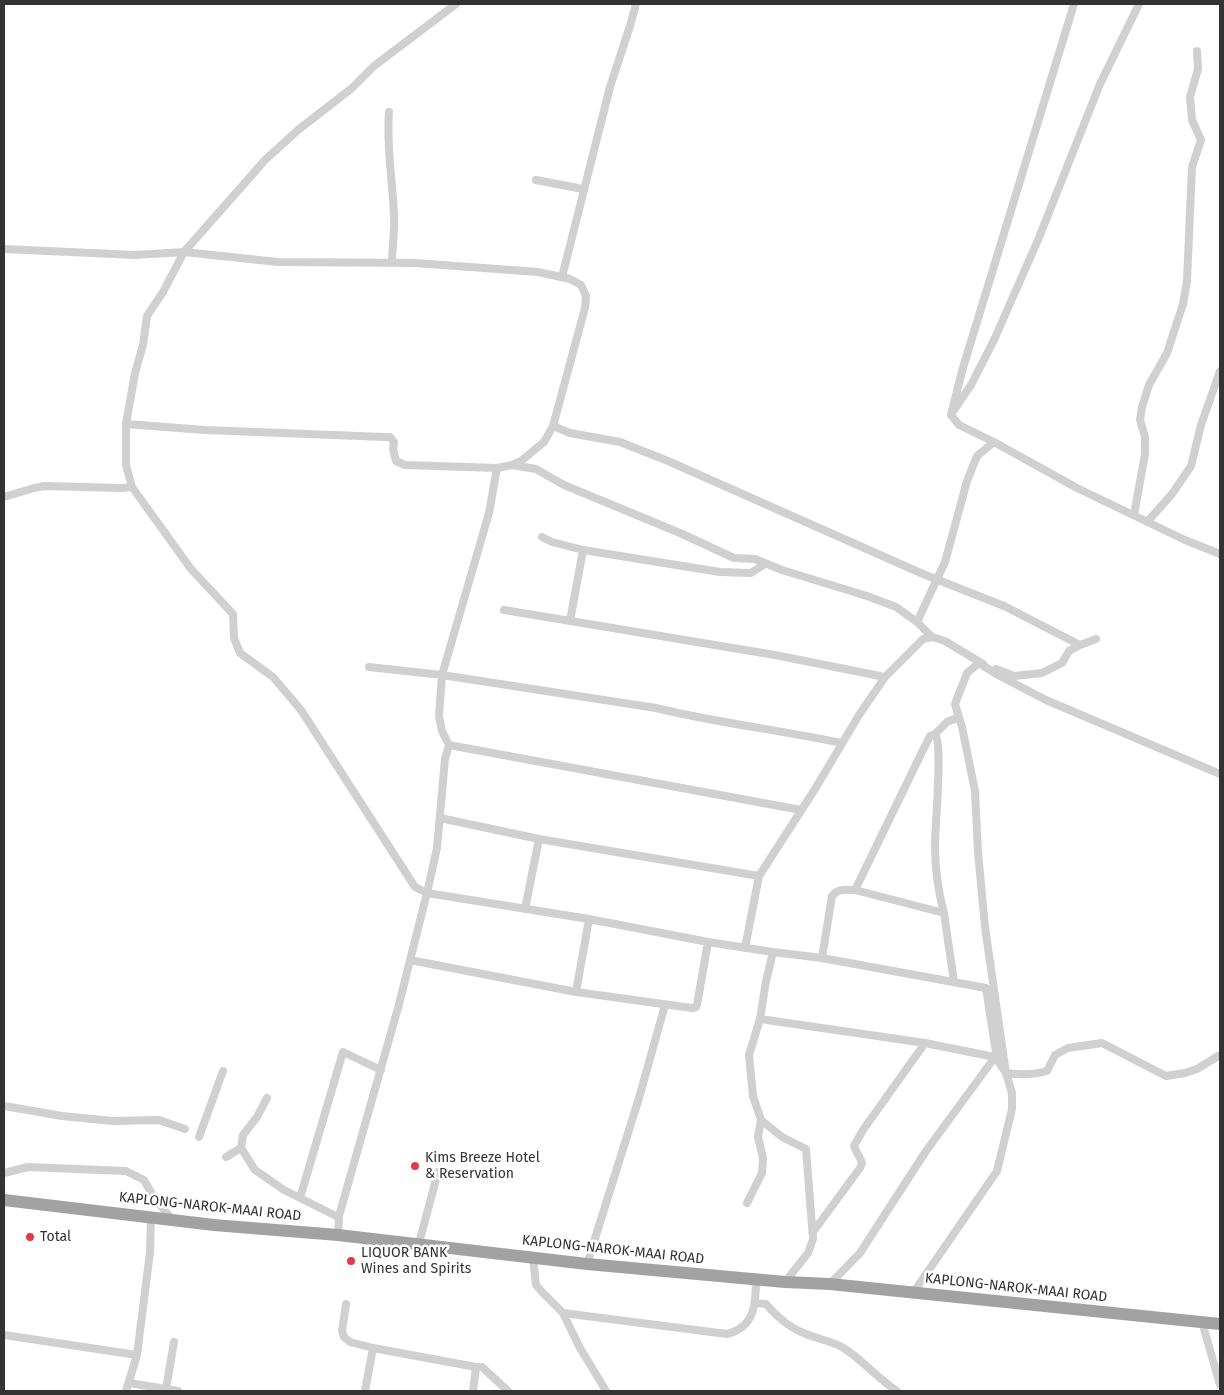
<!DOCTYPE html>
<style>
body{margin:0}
#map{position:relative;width:1224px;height:1395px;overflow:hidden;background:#fff;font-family:"Fira Sans",sans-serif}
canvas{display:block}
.frame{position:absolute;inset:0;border:5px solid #333;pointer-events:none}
</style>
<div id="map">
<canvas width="1224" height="1395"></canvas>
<div class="frame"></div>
</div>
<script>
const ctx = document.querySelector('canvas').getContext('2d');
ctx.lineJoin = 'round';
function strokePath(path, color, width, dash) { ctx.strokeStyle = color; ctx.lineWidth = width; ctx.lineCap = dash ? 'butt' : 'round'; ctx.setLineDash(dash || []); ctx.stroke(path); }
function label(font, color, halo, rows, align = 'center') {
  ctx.font = font + ' "Fira Sans",sans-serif'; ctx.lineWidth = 5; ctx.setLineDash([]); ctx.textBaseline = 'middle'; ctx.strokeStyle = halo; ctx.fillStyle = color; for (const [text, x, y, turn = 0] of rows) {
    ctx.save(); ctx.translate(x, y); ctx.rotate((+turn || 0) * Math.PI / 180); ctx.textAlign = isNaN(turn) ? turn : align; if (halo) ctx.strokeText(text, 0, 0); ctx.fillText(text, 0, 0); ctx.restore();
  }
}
strokePath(new Path2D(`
 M 456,4 L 374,66 L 352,88 L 298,130 L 265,160 L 184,252 L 163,292 L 147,316 L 143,345 L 135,373 L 126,424 L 126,465 L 132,487 L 191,569 L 233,614 L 234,638 L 240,653 L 273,677 L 301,710 L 415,887 L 427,893 L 589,919 L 708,942 L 773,952 L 766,981 L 760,1019 L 749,1055 L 753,1096 L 761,1120 L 758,1137 L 763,1158 L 762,1173 L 747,1203
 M 1074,4 L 962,371 L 951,415 L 959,425 L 994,442 L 1077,488 L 1185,540 L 1220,554
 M 389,112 C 386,147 393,182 394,216 C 395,232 392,247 392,263
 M 536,180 L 583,189
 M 4,249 L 135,255 L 184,252 L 278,262 L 415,263 L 538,272 L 570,279 L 581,285 L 586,296 L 585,308 L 553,426 L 544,442 L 521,461 L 512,465 L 497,468 L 405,465 L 396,461 L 393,449 L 394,442 L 390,437 L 384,437 L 205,430 L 126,424
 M 562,277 L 610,87 L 630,26 L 636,4
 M 952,413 L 971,385 L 994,340 L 1038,240 L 1100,84 L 1139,4
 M 553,426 L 570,433 L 620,442 L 668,461 L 923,574 L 1004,606 L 1080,645
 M 512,465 L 536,469 L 564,485 L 680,533 L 734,558 L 755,559 L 782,570 L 867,596 L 896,607 L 917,622 L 932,637
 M 4,497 L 34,488 L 45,486 L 121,488 L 132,487
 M 1134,515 L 1145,454 L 1145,437 L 1140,420 L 1142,407 L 1149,385 L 1167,353 L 1183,304 L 1187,281 L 1192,167 L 1201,140 L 1192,120 L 1190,97 L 1198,69 L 1197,51
 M 1147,522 L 1172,494 L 1191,466 L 1201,425 L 1220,371
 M 542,537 L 552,542 L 583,550 L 720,572 L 751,573 L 765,564
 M 504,610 L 775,655 L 885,677
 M 570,621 L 583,550
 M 917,622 L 945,562 L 967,481 L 977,456 L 994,442
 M 369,667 L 442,675 L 656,708 C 717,723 780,730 842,743
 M 996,669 L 1014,676 L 1042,673 L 1062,663 L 1069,651 L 1080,645 L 1096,639
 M 935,734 L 947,722 L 959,717
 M 449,745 L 801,810
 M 1220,774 L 1046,700 L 998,675 L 979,663 L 967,673 L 955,704 L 962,727 L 975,791 L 978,852 L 985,927 L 1006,1073 C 1021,1075 1034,1075 1047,1071 L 1055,1055 L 1068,1048 L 1102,1043 L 1166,1076 L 1185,1073 L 1197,1069 L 1220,1055
 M 440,818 L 539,839 L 759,876
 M 855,890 L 923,750 L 930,736 L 935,734 C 943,744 935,826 935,845 C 935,867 938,891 944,913
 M 525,909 L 539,839
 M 745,948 L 759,876 L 815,789 L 859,715 L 885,677 L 923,639 L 932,637 L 945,641 L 983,664
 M 773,952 L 822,958
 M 410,960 L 576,992 L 692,1008 L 696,1007 L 697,1005 L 708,942
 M 576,992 L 589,919
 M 760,1019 L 925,1043 L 995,1057 L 1006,1073 L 1012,1093 L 1012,1109 L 997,1171 L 913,1293
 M 4,1106 L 62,1116 L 113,1121 L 159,1120 L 185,1129
 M 761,1120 L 782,1137 L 806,1149 L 813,1239 L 808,1253 L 785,1282
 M 199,1137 L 223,1071
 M 241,1148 L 255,1170 L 284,1190 L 336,1216 L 339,1216
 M 226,1157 L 241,1148 L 243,1135 L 257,1117 L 267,1098
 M 4,1173 L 28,1167 L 126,1171 L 144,1180 L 154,1198 L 173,1220
 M 300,1198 L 343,1052 L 381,1070
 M 813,1232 L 860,1168 L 862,1163 C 860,1156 856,1153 854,1146 L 863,1130 L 925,1043
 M 338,1235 L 339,1216 L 398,1008 L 427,893 L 437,848 L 445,759 L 449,745 L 442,731 L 439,716 L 442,675 L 489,513 L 497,468
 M 419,1243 L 438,1172
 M 533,1257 L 536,1285 L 542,1292 L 563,1313 L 580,1348 L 606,1391
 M 587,1264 L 639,1098 L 665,1005
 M 830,1284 L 860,1253 L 926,1151 L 995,1057 L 996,1053 L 986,988 L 822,958 L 832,896 C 838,888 846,890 855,890 L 944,913 L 954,982
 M 756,1303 L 766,1304 C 777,1317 789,1328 806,1334 C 818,1339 831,1341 842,1347 C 862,1359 877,1378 897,1391
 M 346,1304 L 342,1331 L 344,1337 L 350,1342 L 373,1348 L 476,1367 L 473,1391
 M 563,1313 L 727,1334 C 755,1327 756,1304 756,1279
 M 1202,1322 L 1220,1385
 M 4,1335 L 137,1355
 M 476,1367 L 482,1367 L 508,1391
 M 129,1383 L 178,1391
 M 166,1389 L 174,1342
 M 126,1391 L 137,1355 L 150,1252 L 151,1217
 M 365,1391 L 373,1348`), '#d0d0d0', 8);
strokePath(new Path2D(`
 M 4,1200 L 214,1225 L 338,1235 L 587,1264 L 785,1282 L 830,1284 L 1220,1324`), '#a2a2a2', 12);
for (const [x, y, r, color] of [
 [415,1166,5,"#e63946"],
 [30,1237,5,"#e63946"],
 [351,1261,5,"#e63946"]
]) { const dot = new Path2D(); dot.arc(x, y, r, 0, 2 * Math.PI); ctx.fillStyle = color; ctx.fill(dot); strokePath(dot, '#fff', 2); }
label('14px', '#333', '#fff', [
 ["Kims Breeze Hotel",425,1158],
 ["& Reservation",425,1174],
 ["Total",40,1237],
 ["LIQUOR BANK",361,1253],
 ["Wines and Spirits",361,1269]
], 'left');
label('14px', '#333', '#fff', [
 ["KAPLONG-NAROK-MAAI ROAD",210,1207,6],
 ["KAPLONG-NAROK-MAAI ROAD",613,1250,6],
 ["KAPLONG-NAROK-MAAI ROAD",1016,1288,6]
]);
</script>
